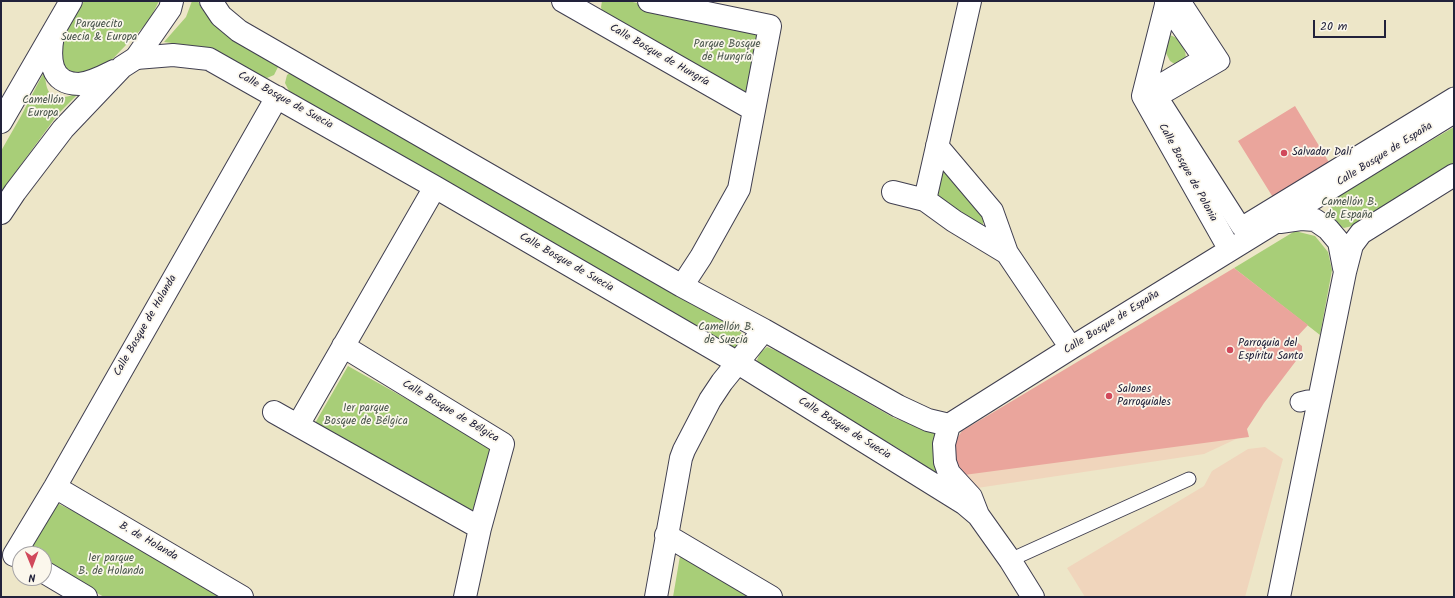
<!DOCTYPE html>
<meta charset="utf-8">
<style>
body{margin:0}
#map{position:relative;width:1455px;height:598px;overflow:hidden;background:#ede6c8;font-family:Kalam,sans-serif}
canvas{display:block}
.frame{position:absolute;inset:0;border:2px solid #22223b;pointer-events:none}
.north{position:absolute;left:12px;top:546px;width:40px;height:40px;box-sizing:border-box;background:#fbf7ec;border:1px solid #a4a2a5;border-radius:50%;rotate:179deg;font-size:11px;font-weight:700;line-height:16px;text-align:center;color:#22223b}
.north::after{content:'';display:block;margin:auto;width:14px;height:18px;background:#d1495b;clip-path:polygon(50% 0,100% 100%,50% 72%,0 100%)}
.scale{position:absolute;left:1313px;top:20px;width:73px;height:18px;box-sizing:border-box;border:2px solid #22223b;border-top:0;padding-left:5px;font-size:12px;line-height:14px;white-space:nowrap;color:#22223b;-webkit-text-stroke:3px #fbf7ec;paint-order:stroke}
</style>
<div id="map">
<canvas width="1455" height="598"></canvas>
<div class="frame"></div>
<div class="north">N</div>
<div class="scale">20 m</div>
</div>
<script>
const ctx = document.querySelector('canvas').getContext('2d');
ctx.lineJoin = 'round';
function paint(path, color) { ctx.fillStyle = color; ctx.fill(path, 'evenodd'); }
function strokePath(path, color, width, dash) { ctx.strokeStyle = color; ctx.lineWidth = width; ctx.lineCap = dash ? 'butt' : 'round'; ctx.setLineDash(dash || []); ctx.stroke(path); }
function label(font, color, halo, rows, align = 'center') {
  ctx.font = font + ' Kalam,sans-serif'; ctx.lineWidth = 3.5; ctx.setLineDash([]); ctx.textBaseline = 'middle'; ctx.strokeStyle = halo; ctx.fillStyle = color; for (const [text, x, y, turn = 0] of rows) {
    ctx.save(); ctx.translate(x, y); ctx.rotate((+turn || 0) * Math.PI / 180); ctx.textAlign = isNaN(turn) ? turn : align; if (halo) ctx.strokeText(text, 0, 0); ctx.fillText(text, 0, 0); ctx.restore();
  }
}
paint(new Path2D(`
 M 1249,433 L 1204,454 L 977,488 L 963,472 Z
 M 1265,447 L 1283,459 L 1245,597 L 1085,597 L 1067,568 L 1204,486 L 1212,471 L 1248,449 Z`), '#f0d5bc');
paint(new Path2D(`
 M 84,1 L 159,1 L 149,21 L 102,70 L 75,75 L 67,70 L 59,62 L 57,48 Z
 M 192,1 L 198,1 C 209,28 254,50 279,65 L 274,75 L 267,78 L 259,75 L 212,48 L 164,42 L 186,17 Z
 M 602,1 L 628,1 L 753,28 L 760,35 L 748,96 L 603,16 L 601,7 Z
 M 1167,35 C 1181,36 1186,48 1186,60 L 1176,65 L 1170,61 L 1163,47 Z
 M 45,70 C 45,98 54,102 79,93 L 58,114 L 1,192 L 1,151 L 21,116 Z
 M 293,71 L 736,327 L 743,335 L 741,343 L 734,348 L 725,348 L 289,91 L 285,83 L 287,75 Z
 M 1454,127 L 1454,164 L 1356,225 L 1344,228 C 1328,218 1329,216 1332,199 Z
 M 943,164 L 983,215 L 983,230 L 929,200 Z
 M 1295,231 L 1315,236 L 1328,252 L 1332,270 L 1320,335 L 1234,268 Z
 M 767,347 L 777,351 L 894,418 L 936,432 L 939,479 L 901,450 L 761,369 L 757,360 L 760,353 Z
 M 348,366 L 492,447 L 472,513 L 314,425 Z
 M 53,501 L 113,531 L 231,597 L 104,597 L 44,562 L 44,554 L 31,554 L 23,550 Z
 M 680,556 L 750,597 L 673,597 Z`), '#a8ce78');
paint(new Path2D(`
 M 1295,106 L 1330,164 L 1274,199 L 1238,141 Z
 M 1234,268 L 1308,325 L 1294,340 L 1302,346 L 1302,353 L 1264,403 L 1247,429 L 1249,437 L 964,475 L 953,460 L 952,445 L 962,431 Z`), '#eaa59c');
const service = new Path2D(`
 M 1010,560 L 1189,479`);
const pedestrian = new Path2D(`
 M 1183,1 L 1182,3 L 1220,61 L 1158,97 L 1241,227 L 1454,97
 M 1300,402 L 1308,400`);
const minor = new Path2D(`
 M 211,1 L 221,16 L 239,31 L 682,286 L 764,330 L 898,406 L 928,420 L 949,425
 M 563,1 L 754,110
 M 649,1 L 770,26 L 739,189 L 701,257 L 682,286
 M 1167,1 L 1143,96 L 1230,250
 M 136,58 L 173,55 L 209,59 L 435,187 L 738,363 L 965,504 L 978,515
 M 1143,96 L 1205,59 L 1166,3
 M 937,146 L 992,211 L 1007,253 L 1071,348
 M 893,192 L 925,200 L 954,221 L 1007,253
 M 925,200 L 970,1
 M 1280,222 L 1301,219 L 1315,220 L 1328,229 L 1339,242 L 1344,268
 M 343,346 L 503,444 L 480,528 L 465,597
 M 274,412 L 480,528
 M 298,425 L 435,187
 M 949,425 L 1071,348 L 1454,112
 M 949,425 L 944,444 L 945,462 L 949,473 L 971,497 L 978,515 L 1010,560 L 1033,597
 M 55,487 L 242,597
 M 666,535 L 771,597
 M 14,555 L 55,487 L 277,97
 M 44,572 L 86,597
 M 656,597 L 681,458 L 684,450 L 710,400 L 722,382 L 764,330
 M 1279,597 L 1345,272 L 1352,245 L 1361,233 L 1454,175`);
const tertiary = new Path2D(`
 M 53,35 C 49,57 49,84 79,84 C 91,83 104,76 114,71
 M 1,122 L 71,1
 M 1,213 L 15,192 L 63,129 L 122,67 L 136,58 L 170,9 L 172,1`);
strokePath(service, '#403f50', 15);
strokePath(pedestrian, '#403f50', 21);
strokePath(minor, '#403f50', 24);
strokePath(tertiary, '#403f50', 24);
strokePath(service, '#fff', 13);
strokePath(pedestrian, '#fff', 19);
strokePath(minor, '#fff', 22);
strokePath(tertiary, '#fff', 22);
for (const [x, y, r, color] of [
 [1284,153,4,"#d1495b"],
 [1230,350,4,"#d1495b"],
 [1109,396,4,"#d1495b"]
]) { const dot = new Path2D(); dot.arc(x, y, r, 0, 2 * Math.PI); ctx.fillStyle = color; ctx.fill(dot); strokePath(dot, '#fbf7ec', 1.5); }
label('11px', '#4a564d', '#fbf7ec', [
 ["Parquecito",99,25],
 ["Suecia & Europa",99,38],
 ["Parque Bosque",727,45],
 ["de Hungría",727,58],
 ["Camellón",43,101],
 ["Europa",43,114],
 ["Camellón B.",1349,203],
 ["de España",1349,216],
 ["Camellón B.",726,328],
 ["de Suecia",726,341],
 ["1er parque",366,409],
 ["Bosque de Bélgica",366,422],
 ["1er parque",111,559],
 ["B. de Holanda",111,572]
]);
label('11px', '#22223b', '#fbf7ec', [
 ["Calle Bosque de Hungría",659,56,30],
 ["Calle Bosque de Suecia",285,101,29],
 ["Calle Bosque de España",1385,155,-32],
 ["Calle Bosque de Polonia",1187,173,61],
 ["Calle Bosque de Suecia",566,263,30],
 ["Calle Bosque de España",1112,323,-32],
 ["Calle Bosque de Holanda",146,326,-60],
 ["Calle Bosque de Bélgica",450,412,31],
 ["Calle Bosque de Suecia",844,429,32],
 ["B. de Holanda",148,542,30]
]);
label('11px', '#22223b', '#fbf7ec', [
 ["Salvador Dalí",1292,153],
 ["Parroquia del",1238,344],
 ["Espíritu Santo",1238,357],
 ["Salones",1117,390],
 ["Parroquiales",1117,403]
], 'left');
</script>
